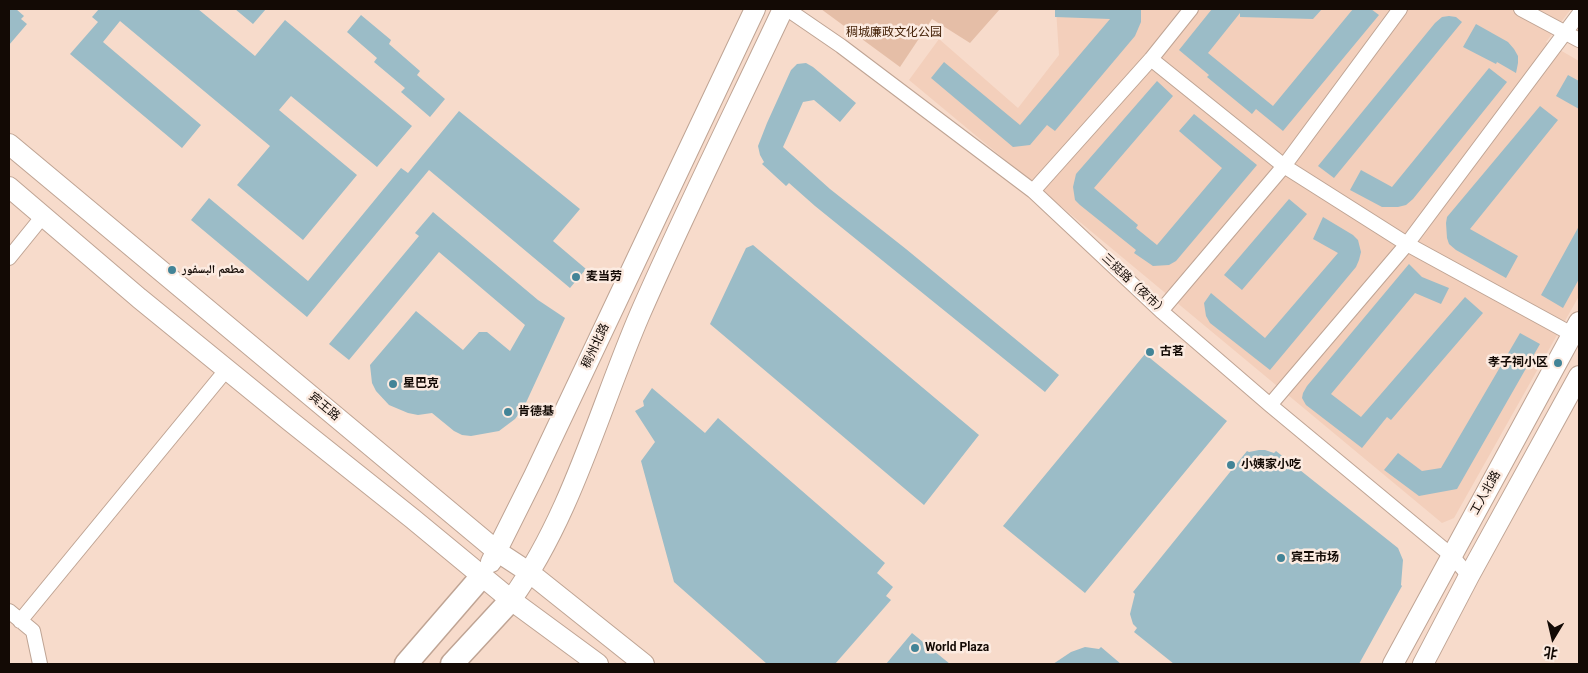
<!DOCTYPE html>
<meta charset="utf-8">
<style>
body{margin:0}
#map{position:relative;width:1588px;height:673px;overflow:hidden;background:#f7dbcb;font-family:Roboto,"Noto Sans SC",sans-serif}
canvas{display:block}
.frame{position:absolute;inset:0;border:10px solid #130a05;pointer-events:none}
.north{position:absolute;left:1528px;top:613px;width:50px;height:50px;-webkit-text-stroke:4px #fcebe1;paint-order:stroke;rotate:189deg;font-size:14px;font-weight:700;line-height:20px;text-align:center;color:#130a05}
.north::after{content:'';display:block;margin:auto;width:18px;height:22px;background:#130a05;clip-path:polygon(50% 0,100% 100%,50% 72%,0 100%)}
</style>
<div id="map">
<canvas width="1588" height="673"></canvas>
<div class="frame"></div>
<div class="north">北</div>
</div>
<script>
const ctx = document.querySelector('canvas').getContext('2d');
ctx.lineJoin = 'round';
function paint(path, color) { ctx.fillStyle = color; ctx.fill(path, 'evenodd'); }
function strokePath(path, color, width, dash) { ctx.strokeStyle = color; ctx.lineWidth = width; ctx.lineCap = dash ? 'butt' : 'round'; ctx.setLineDash(dash || []); ctx.stroke(path); }
function label(font, color, halo, rows, align = 'center') {
  ctx.font = font + ' Roboto,"Noto Naskh Arabic","Noto Sans SC",sans-serif'; ctx.lineWidth = 5; ctx.setLineDash([]); ctx.textBaseline = 'middle'; ctx.strokeStyle = halo; ctx.fillStyle = color; for (const [text, x, y, turn = 0] of rows) {
    ctx.save(); ctx.translate(x, y); ctx.rotate((+turn || 0) * Math.PI / 180); ctx.textAlign = isNaN(turn) ? turn : align; if (halo) ctx.strokeText(text, 0, 0); ctx.fillText(text, 0, 0); ctx.restore();
  }
}
paint(new Path2D(`
 M 1056,9 L 1571,9 L 1546,42 L 1579,61 L 1579,296 L 1454,518 L 1442,523 L 909,80 L 939,39 L 1018,108 L 1059,55 Z`), '#f3cfbb');
paint(new Path2D(`
 M 821,9 L 1000,9 L 970,43 L 932,19 L 900,67 Z`), '#e5bea7');
paint(new Path2D(`
 M 9,9 L 16,9 L 24,16 L 21,19 L 27,24 L 9,45 Z
 M 99,9 L 198,9 L 255,56 L 285,20 L 412,126 L 377,167 L 291,96 L 279,110 L 357,175 L 303,240 L 237,185 L 270,146 L 120,21 L 103,42 L 201,125 L 182,148 L 70,54 L 98,22 L 92,17 Z
 M 235,9 L 266,9 L 253,24 Z
 M 1055,9 L 1141,9 L 1141,22 L 1135,36 L 1055,131 L 1047,125 L 1030,145 L 1013,147 L 931,78 L 944,62 L 1020,125 L 1110,19 L 1055,17 Z
 M 1212,9 L 1322,9 L 1313,19 L 1240,17 L 1240,13 L 1208,53 L 1273,106 L 1353,9 L 1371,9 L 1379,15 L 1283,131 L 1256,109 L 1252,114 L 1207,77 L 1209,75 L 1179,50 Z
 M 361,15 L 391,40 L 389,44 L 420,71 L 417,75 L 445,99 L 430,117 L 401,92 L 405,88 L 374,62 L 377,58 L 347,32 Z
 M 1449,16 L 1456,17 L 1462,22 L 1334,178 L 1318,166 L 1435,23 L 1442,17 Z
 M 1476,24 L 1508,42 L 1514,49 L 1518,56 L 1518,63 L 1516,73 L 1497,62 L 1496,64 L 1463,47 Z
 M 806,63 L 813,67 L 856,103 L 840,122 L 814,100 L 803,102 L 783,147 L 830,189 L 906,249 L 1059,375 L 1045,392 L 815,206 L 789,183 L 786,186 L 762,164 L 764,162 L 760,155 L 758,146 L 767,123 L 791,70 L 797,64 Z
 M 1489,68 L 1507,82 L 1413,199 L 1406,205 L 1398,207 L 1382,207 L 1350,190 L 1361,170 L 1392,187 Z
 M 1568,75 L 1579,81 L 1579,109 L 1556,96 Z
 M 1157,81 L 1173,96 L 1094,188 L 1138,225 L 1136,228 L 1157,245 L 1222,168 L 1179,131 L 1194,114 L 1257,165 L 1176,261 L 1169,265 L 1153,266 L 1134,253 L 1136,250 L 1080,205 L 1075,200 L 1073,187 L 1076,174 Z
 M 1540,106 L 1558,120 L 1470,229 L 1518,256 L 1506,278 L 1456,250 L 1449,244 L 1447,238 L 1446,223 L 1447,217 Z
 M 459,111 L 580,209 L 553,241 L 586,269 L 570,288 L 429,170 L 307,317 L 191,220 L 209,198 L 308,281 L 401,168 L 408,173 Z
 M 1289,199 L 1307,214 L 1242,290 L 1224,275 Z
 M 433,212 L 538,300 L 565,318 L 524,407 L 515,419 L 499,431 L 471,436 L 462,435 L 454,431 L 432,413 L 418,415 L 408,413 L 389,405 L 376,391 L 372,383 L 370,365 L 416,311 L 463,350 L 479,332 L 487,332 L 510,351 L 525,325 L 439,252 L 349,360 L 329,344 L 419,236 L 415,233 Z
 M 1323,217 L 1353,235 L 1358,240 L 1361,252 L 1359,260 L 1356,267 L 1270,370 L 1210,323 L 1206,316 L 1204,303 L 1211,293 L 1265,338 L 1338,253 L 1313,239 Z
 M 1579,226 L 1579,279 L 1563,308 L 1541,295 Z
 M 753,245 L 979,435 L 924,505 L 710,324 L 746,248 Z
 M 1409,264 L 1422,277 L 1449,288 L 1441,304 L 1415,293 L 1331,394 L 1361,417 L 1465,297 L 1483,313 L 1391,420 L 1387,417 L 1362,448 L 1306,405 L 1302,398 L 1303,393 L 1307,386 Z
 M 1520,333 L 1540,344 L 1457,489 L 1419,496 L 1384,470 L 1398,453 L 1422,471 L 1441,468 Z
 M 1145,354 L 1227,421 L 1085,593 L 1003,526 Z
 M 652,388 L 705,433 L 718,418 L 885,563 L 877,573 L 893,587 L 886,596 L 891,600 L 835,664 L 767,664 L 674,582 L 641,461 L 655,442 L 635,411 L 644,406 L 643,401 Z
 M 1259,450 L 1265,450 L 1274,453 L 1276,451 L 1398,548 L 1403,560 L 1401,585 L 1402,586 L 1359,664 L 1174,664 L 1134,632 L 1137,628 L 1133,624 L 1130,614 L 1135,594 L 1133,592 L 1247,451 L 1249,452 Z
 M 912,633 L 950,664 L 886,664 Z
 M 1085,647 L 1099,649 L 1101,647 L 1121,664 L 1053,664 L 1071,652 Z`), '#9bbcc7');
const street = new Path2D(`
 M 787,9 L 841,46 L 1033,191 L 1161,311 L 1270,405 L 1452,556 L 1469,576
 M 1521,9 L 1579,40
 M 1151,59 L 1284,166 L 1407,244 L 1579,338
 M 1033,191 L 1151,59 L 1191,9
 M 9,258 L 43,216
 M 1161,311 L 1284,166 L 1400,9
 M 1270,405 L 1407,244 L 1579,14
 M 9,611 L 33,631 L 40,664
 M 20,621 L 227,369`);
const secondary = new Path2D(`
 M 9,144 L 498,552 L 530,573 L 644,664
 M 9,187 L 139,298 L 290,421 L 413,519 L 511,600 L 598,664
 M 491,562 L 534,476 L 755,9
 M 511,600 C 572,515 599,409 640,314 C 685,211 735,111 783,9
 M 1393,664 L 1579,322
 M 1423,664 L 1469,576 L 1579,376`);
const primary = new Path2D(`
 M 406,664 L 482,576
 M 452,664 L 511,600`);
strokePath(street, '#bfa494', 16);
strokePath(secondary, '#bfa494', 22);
strokePath(primary, '#bfa494', 25);
strokePath(street, '#fff', 14);
strokePath(secondary, '#fff', 20);
strokePath(primary, '#fff', 22);
for (const [x, y, r, color] of [
 [172,270,5,"#438497"],
 [576,277,5,"#438497"],
 [1150,352,5,"#438497"],
 [1558,363,5,"#438497"],
 [393,384,5,"#438497"],
 [508,412,5,"#438497"],
 [1231,465,5,"#438497"],
 [1281,558,5,"#438497"],
 [915,648,5,"#438497"]
]) { const dot = new Path2D(); dot.arc(x, y, r, 0, 2 * Math.PI); ctx.fillStyle = color; ctx.fill(dot); strokePath(dot, '#fcebe1', 2); }
label('12px', '#432006', '#fcebe1', [
 ["稠城廉政文化公园",894,33]
]);
label('bold 12px', '#130a05', '#fcebe1', [
 ["مطعم البسفور",182,270],
 ["麦当劳",586,277],
 ["古茗",1160,352],
 ["孝子祠小区",1548,363,"right"],
 ["星巴克",403,384],
 ["肯德基",518,412],
 ["小姨家小吃",1241,465],
 ["宾王市场",1291,558],
 ["World Plaza",925,648]
], 'left');
label('12px', '#130a05', '#fcebe1', [
 ["三挺路（夜市）",1134,285,43],
 ["稠州北路",596,346,-65],
 ["宾王路",324,407,40],
 ["工人北路",1486,493,-61]
]);
</script>
